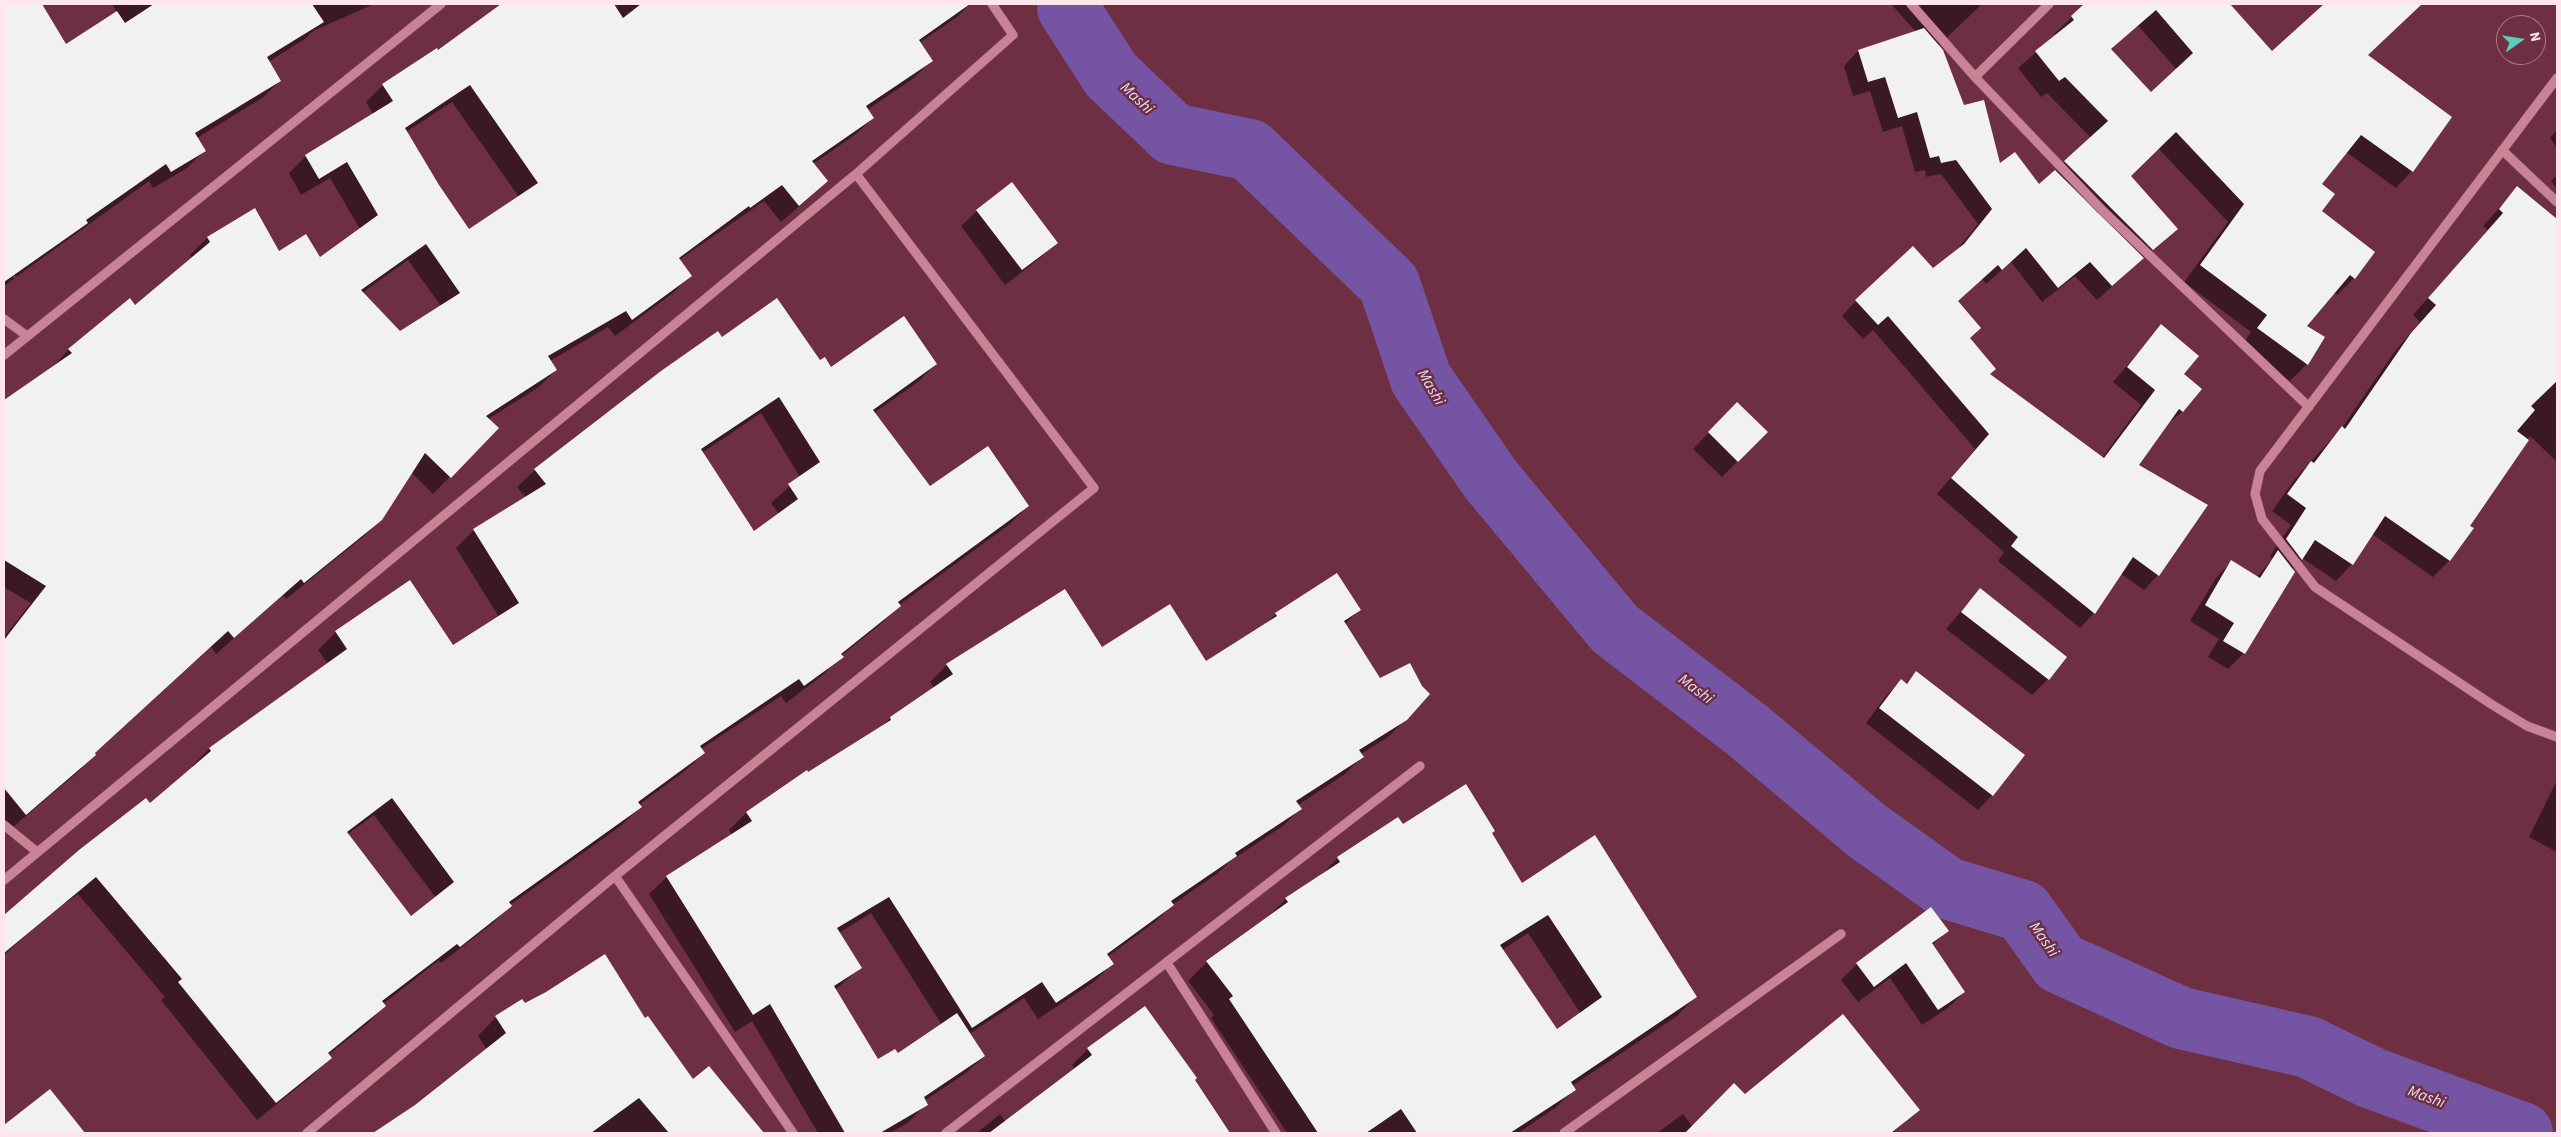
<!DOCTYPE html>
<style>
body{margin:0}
#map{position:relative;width:2561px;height:1137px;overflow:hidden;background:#6e2f43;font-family:"Source Sans 3",sans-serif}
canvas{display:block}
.frame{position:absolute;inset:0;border:5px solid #ffe6ec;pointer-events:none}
.north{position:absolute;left:2496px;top:15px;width:50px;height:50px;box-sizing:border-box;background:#6e2f43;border:1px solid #a87887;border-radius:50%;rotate:77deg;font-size:14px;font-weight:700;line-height:20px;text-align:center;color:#ffe6ec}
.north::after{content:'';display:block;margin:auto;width:18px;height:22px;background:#5acebd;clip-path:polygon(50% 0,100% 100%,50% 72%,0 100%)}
</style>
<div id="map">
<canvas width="2561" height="1137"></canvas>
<div class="frame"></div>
<div class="north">N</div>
</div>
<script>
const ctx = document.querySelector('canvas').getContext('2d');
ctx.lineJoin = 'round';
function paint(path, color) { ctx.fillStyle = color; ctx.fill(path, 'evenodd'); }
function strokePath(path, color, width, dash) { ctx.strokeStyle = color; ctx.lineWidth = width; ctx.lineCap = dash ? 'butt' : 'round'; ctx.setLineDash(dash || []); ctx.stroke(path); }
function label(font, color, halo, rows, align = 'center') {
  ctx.font = font + ' "Source Sans 3",sans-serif'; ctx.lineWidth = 5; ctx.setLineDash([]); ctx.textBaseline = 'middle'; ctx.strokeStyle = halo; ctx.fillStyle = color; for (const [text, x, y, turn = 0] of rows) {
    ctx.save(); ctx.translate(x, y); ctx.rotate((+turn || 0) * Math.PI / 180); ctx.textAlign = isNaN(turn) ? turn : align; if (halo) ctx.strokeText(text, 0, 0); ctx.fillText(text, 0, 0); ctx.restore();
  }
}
paint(new Path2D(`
 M 4,4 L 42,4 L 66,46 L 117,13 L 112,4 L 374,4 L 313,31 L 305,39 L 268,62 L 280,81 L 262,98 L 197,138 L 204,151 L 187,168 L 153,188 L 149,181 L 16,277 L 4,259 Z
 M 503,4 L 970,4 L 957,17 L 919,43 L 931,61 L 914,78 L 867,110 L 873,118 L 856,134 L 813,164 L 826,181 L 809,198 L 781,222 L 764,201 L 679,260 L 690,276 L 673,293 L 615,336 L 608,327 L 550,361 L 556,370 L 539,387 L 488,419 L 497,428 L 433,494 L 411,472 L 381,519 L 363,537 L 286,599 L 283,595 L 216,654 L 211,647 L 94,754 L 78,772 L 14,826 L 4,826 L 4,637 L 31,603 L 4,587 L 4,402 L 53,367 L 69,349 L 135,306 L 192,258 L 190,255 L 207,238 L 254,210 L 278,252 L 319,258 L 360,229 L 330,178 L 301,195 L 289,173 L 306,156 L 373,114 L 366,102 L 383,85 L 438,52 ZM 452,102 L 519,197 L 469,231 L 438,186 L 406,132 ZM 408,260 L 441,306 L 399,332 L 362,293 Z
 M 1891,4 L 1982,4 L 1938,46 L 1963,106 L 1999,165 L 2039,186 L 2091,138 L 2047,93 L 2041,97 L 2018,68 L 2056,35 L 2054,34 L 2086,4 L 2099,4 L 2126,35 L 2110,51 L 2151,93 L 2177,70 L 2134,21 L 2151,4 L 2229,4 L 2272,53 L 2325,4 L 2334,13 L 2344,4 L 2421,4 L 2366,56 L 2412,171 L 2396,188 L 2346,152 L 2321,184 L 2320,211 L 2374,252 L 2354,278 L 2337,295 L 2334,292 L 2305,326 L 2324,338 L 2307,364 L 2290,381 L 2241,346 L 2251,332 L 2184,282 L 2228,222 L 2158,148 L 2129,176 L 2176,228 L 2097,300 L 2075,276 L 2042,302 L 2011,262 L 1986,284 L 1982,279 L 1957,301 L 1969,339 L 1988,375 L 2102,458 L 2141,405 L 2113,382 L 2161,326 L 2182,375 L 2200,389 L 2182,412 L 2166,425 L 2137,466 L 2158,575 L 2144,590 L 2121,574 L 2094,613 L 2080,628 L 1998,561 L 2004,552 L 1937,494 L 1975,449 L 1873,330 L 1863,339 L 1842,316 L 1856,301 L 1933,270 L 1956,251 L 1978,224 L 1941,174 L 1926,177 L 1925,170 L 1915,172 L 1902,126 L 1883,132 L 1870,91 L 1853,96 L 1844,66 L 1858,51 L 1916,32 Z
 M 2557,130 L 2557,148 L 2550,138 Z
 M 2557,175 L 2557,189 L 2551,181 Z
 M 2517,188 L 2557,222 L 2557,462 L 2530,436 L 2469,526 L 2449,561 L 2433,577 L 2372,534 L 2352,564 L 2336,581 L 2302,558 L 2292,569 L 2294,572 L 2244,653 L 2228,669 L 2208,657 L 2219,639 L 2190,621 L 2216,578 L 2231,562 L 2257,577 L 2272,559 L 2270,556 L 2291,525 L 2272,511 L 2295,479 L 2342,428 L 2395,351 L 2420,322 L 2413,315 L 2488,230 L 2483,226 Z
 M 977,211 L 1056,242 L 1040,258 L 1005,285 L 961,226 Z
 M 4,264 L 14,279 L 4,286 Z
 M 722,339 L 820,362 L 831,369 L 936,364 L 918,382 L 874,413 L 930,488 L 1028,506 L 1010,524 L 899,605 L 882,623 L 841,656 L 824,674 L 786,703 L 781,696 L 701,749 L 704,753 L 686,770 L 639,805 L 640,807 L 622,825 L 510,905 L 493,923 L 441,963 L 439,960 L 383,1004 L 384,1006 L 367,1024 L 328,1055 L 330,1057 L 313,1075 L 257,1120 L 161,1000 L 165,997 L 78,894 L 67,902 L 50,882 L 150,804 L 193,768 L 192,766 L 209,749 L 328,664 L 318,650 L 336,632 L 453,647 L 499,617 L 456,548 L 474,530 L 526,498 L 517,487 L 535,470 ZM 761,413 L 800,477 L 771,503 L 779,514 L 754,533 L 702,453 ZM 374,815 L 436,898 L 411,918 L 348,834 Z
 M 1737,403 L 1766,432 L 1722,477 L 1693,449 Z
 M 1980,589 L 2048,679 L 2032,695 L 1946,629 Z
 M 1359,610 L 1345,624 L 1406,719 L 1388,737 L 1361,754 L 1362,757 L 1345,774 L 1298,805 L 1300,809 L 1283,826 L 1230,861 L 1218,873 L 1172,905 L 1155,922 L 1107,957 L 1112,964 L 1095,981 L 1038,1019 L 1024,998 L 969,1034 L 984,1056 L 966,1073 L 924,1101 L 926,1104 L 909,1122 L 890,1133 L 818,1133 L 752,1021 L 735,1032 L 649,894 L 667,877 L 732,835 L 729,830 L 746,813 L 806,772 L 807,773 L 881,728 L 890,718 L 934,688 L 930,682 L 947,665 L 1102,649 L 1206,663 L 1265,625 L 1276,614 ZM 871,913 L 942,1025 L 897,1055 L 877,1061 L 835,990 L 860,968 L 839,933 Z
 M 1916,673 L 1992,795 L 1978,810 L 1866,723 L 1886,696 L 1901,681 L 1905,684 Z
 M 2557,780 L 2557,852 L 2529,837 Z
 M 1402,826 L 1490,834 L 1522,885 L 1695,997 L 1677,1016 L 1572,1086 L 1574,1090 L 1555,1108 L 1518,1133 L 1287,1133 L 1211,1018 L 1214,1015 L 1188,981 L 1207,962 L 1267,918 L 1286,899 L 1319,877 L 1338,858 ZM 1528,933 L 1581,1014 L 1557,1031 L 1502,950 Z
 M 34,891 L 54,910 L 4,955 L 4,916 Z
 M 1947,931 L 1932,945 L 1964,992 L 1948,1008 L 1922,1025 L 1890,978 L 1858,1002 L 1841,980 L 1857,964 Z
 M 525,1005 L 645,1020 L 693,1081 L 754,1123 L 743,1133 L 376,1133 L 416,1106 L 487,1050 L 478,1036 L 496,1017 Z
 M 1088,1049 L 1193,1080 L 1229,1133 L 977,1133 L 1000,1114 L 1006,1122 L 1075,1070 L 1072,1065 Z
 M 50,1091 L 83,1133 L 4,1133 L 4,1127 Z
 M 1745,1095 L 1918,1110 L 1893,1133 L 1657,1133 L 1683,1114 L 1693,1127 Z`), '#0007');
strokePath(new Path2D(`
 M 1068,4 L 1068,8 L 1111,75 L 1173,134 L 1250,150 L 1389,284 L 1421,379 L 1491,480 L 1615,629 L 1747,730 L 1866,830 L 1947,888 L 2023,911 L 2060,963 L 2181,1018 L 2308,1047 L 2372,1078 L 2522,1133`), '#7654a4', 62);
paint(new Path2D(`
 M 4,4 L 42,4 L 66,44 L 117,11 L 125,23 L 154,4 L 312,4 L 324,22 L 267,57 L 281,81 L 195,133 L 206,151 L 171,172 L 166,164 L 86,220 L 88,223 L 4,282 Z
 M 501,4 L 614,4 L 623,18 L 641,4 L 970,4 L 919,40 L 933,61 L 866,106 L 874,118 L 812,161 L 828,181 L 799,206 L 782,185 L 750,208 L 749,206 L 679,258 L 692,276 L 632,320 L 626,311 L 548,356 L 557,370 L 486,416 L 499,428 L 451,478 L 425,453 L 382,520 L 304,583 L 301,579 L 234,638 L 228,631 L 95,753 L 96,755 L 26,815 L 4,788 L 4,640 L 46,586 L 4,560 L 4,400 L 72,353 L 68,349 L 130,298 L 135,305 L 210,242 L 207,237 L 255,208 L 279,251 L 306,234 L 320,257 L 378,215 L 347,162 L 319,179 L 305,155 L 393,101 L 382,84 L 437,48 L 438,50 ZM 470,85 L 538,183 L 469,229 L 439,185 L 405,128 ZM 426,244 L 460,293 L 400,331 L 361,290 Z
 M 2084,4 L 2230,4 L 2272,51 L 2324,4 L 2422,4 L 2368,55 L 2452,117 L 2413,172 L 2361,135 L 2322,184 L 2335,194 L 2322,211 L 2375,252 L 2355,279 L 2350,275 L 2307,326 L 2325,337 L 2308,365 L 2257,328 L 2267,315 L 2200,265 L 2244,204 L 2176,132 L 2131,176 L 2178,229 L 2153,250 L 2064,161 L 2108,121 L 2065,77 L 2059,81 L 2035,51 L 2074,20 L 2071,16 ZM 2156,10 L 2193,53 L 2151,92 L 2111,49 Z
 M 1924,28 L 1943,50 L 1964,105 L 1984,100 L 2000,163 L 2015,152 L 2039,184 L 2055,170 L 2144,258 L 2112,286 L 2090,262 L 2058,288 L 2026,248 L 2002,270 L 1998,265 L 1958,301 L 1981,328 L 1970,338 L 1996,369 L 1990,374 L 2104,458 L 2155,390 L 2127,367 L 2161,324 L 2199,356 L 2184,374 L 2202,389 L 2183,412 L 2179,409 L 2139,465 L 2208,505 L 2159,576 L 2133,557 L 2095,614 L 2011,546 L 2018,537 L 1951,478 L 1989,434 L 1888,316 L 1878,325 L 1855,300 L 1913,246 L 1933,268 L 1964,244 L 1992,209 L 1956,160 L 1941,163 L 1939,156 L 1930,158 L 1917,112 L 1898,118 L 1885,77 L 1868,82 L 1858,50 Z
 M 1012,182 L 1058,243 L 1022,270 L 976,210 Z
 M 2517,186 L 2557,219 L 2557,381 L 2531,406 L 2535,410 L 2517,431 L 2529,440 L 2470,526 L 2474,528 L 2450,561 L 2385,516 L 2353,565 L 2315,540 L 2302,560 L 2286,539 L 2306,508 L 2287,494 L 2311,461 L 2314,463 L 2342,426 L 2345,429 L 2411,333 L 2436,305 L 2428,298 L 2503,213 L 2499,209 Z
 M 777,298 L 820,360 L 825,357 L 831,367 L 904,316 L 937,364 L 873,410 L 930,486 L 988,446 L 1029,506 L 898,602 L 901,606 L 841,654 L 844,657 L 804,686 L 799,679 L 700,746 L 705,753 L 638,802 L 642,807 L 509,902 L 512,906 L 460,947 L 457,944 L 382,1001 L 386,1006 L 328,1053 L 332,1058 L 276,1103 L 178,982 L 182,979 L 96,877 L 4,953 L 4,915 L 79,850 L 146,798 L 150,803 L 211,751 L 209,748 L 347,649 L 335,631 L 410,580 L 453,645 L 519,603 L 473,529 L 546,484 L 534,469 L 661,371 L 718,331 L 722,337 ZM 779,397 L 820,462 L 788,484 L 798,499 L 754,531 L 701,449 ZM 392,798 L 454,882 L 411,916 L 347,832 Z
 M 1737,402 L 1768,432 L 1738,462 L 1708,432 Z
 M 2278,550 L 2295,572 L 2245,654 L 2223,641 L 2234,623 L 2205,605 L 2231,560 L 2260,578 Z
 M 1337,573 L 1361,610 L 1344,621 L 1380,678 L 1410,663 L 1422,686 L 1430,694 L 1407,720 L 1359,750 L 1364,757 L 1296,801 L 1302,809 L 1235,853 L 1237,856 L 1171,901 L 1174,905 L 1107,954 L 1114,964 L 1056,1003 L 1042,982 L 972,1028 L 889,897 L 837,928 L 862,968 L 834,986 L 878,1059 L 895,1049 L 898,1053 L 957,1013 L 985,1056 L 924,1097 L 928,1105 L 880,1133 L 845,1133 L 770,1004 L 753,1015 L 666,876 L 752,821 L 746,812 L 807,770 L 808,772 L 891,720 L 890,717 L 953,674 L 946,664 L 1065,589 L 1102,647 L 1170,604 L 1206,661 L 1277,616 L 1275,613 Z
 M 1980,588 L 2067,657 L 2049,680 L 1961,612 Z
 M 1916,671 L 2025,755 L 1993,796 L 1879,708 L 1901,679 L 1907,684 Z
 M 1466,784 L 1495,831 L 1492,833 L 1522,883 L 1595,835 L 1697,997 L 1571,1082 L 1576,1090 L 1510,1133 L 1417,1133 L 1401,1109 L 1366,1133 L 1318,1133 L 1229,999 L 1233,996 L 1206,961 L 1288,902 L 1285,898 L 1340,862 L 1337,857 L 1398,817 L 1403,824 ZM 1548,915 L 1602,997 L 1557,1029 L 1500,945 Z
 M 1931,907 L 1949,931 L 1932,943 L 1965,992 L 1938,1010 L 1906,963 L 1874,987 L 1856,963 Z
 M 605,954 L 645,1018 L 648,1016 L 693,1079 L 709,1066 L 764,1133 L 669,1133 L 639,1098 L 591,1133 L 373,1133 L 415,1105 L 506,1033 L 495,1016 L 522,999 L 525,1003 L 546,992 Z
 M 1145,1006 L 1197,1078 L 1195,1080 L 1230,1133 L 989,1133 L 1092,1055 L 1087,1048 Z
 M 1843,1014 L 1920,1110 L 1891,1133 L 1685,1133 L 1734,1083 L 1745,1094 Z
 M 50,1089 L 85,1133 L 4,1133 L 4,1125 Z`), '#f1f1f1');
const minor = new Path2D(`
 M 1911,4 L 1975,77 L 2102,210 L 2309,407
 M 1975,77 L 2049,4
 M 2557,78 L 2260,471 L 2255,494 L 2262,519 L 2315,587 L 2491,704 L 2527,726 L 2557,737
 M 2502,150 L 2557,202
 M 4,319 L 27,336
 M 4,355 L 441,4
 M 4,825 L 37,852
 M 615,876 L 793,1133
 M 4,880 L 856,174 L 1013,35 L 992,4
 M 1167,963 L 1276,1133
 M 307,1133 L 615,876 L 1094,488 L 856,174
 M 946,1133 L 1420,766
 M 1564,1133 L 1841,934`);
strokePath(minor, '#804e60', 10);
strokePath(minor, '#ca8296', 9);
label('italic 16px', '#e3dbf2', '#6e2f43', [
 ["Mashi",1136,99,43],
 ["Mashi",1430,388,60],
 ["Mashi",1695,690,37],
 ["Mashi",2043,940,55],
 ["Mashi",2426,1098,20]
]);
</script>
